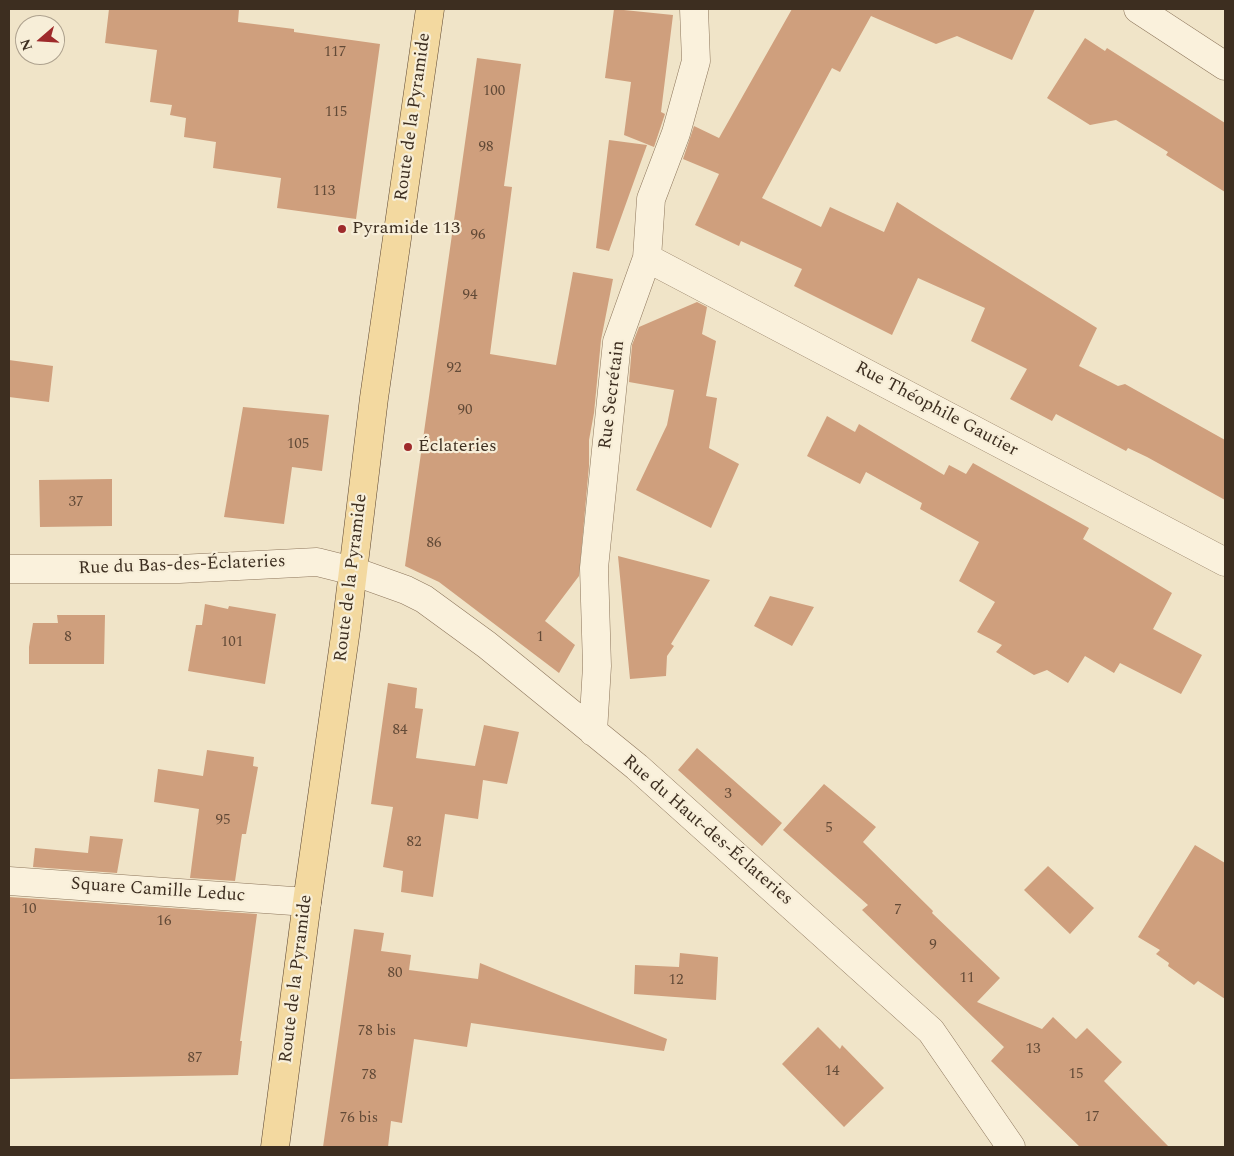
<!DOCTYPE html>
<meta charset="utf-8">
<style>
body{margin:0}
#map{position:relative;width:1234px;height:1156px;overflow:hidden;background:#f0e4c8;font-family:Spectral,serif}
canvas{display:block}
.frame{position:absolute;inset:0;border:10px solid #3d2e20;pointer-events:none}
.north{position:absolute;left:15px;top:15px;width:50px;height:50px;box-sizing:border-box;background:#f7eed8;border:1px solid #ada18e;border-radius:50%;rotate:251deg;font-size:14px;font-weight:700;line-height:20px;text-align:center;color:#3d2e20}
.north::after{content:'';display:block;margin:auto;width:18px;height:22px;background:#9e2a2b;clip-path:polygon(50% 0,100% 100%,50% 72%,0 100%)}
</style>
<div id="map">
<canvas width="1234" height="1156"></canvas>
<div class="frame"></div>
<div class="north">N</div>
</div>
<script>
const ctx = document.querySelector('canvas').getContext('2d');
ctx.lineJoin = 'round';
function paint(path, color) { ctx.fillStyle = color; ctx.fill(path, 'evenodd'); }
function strokePath(path, color, width, dash) { ctx.strokeStyle = color; ctx.lineWidth = width; ctx.lineCap = dash ? 'butt' : 'round'; ctx.setLineDash(dash || []); ctx.stroke(path); }
function label(font, color, halo, rows, align = 'center') {
  ctx.font = font + ' Spectral,serif'; ctx.lineWidth = 4.5; ctx.setLineDash([]); ctx.textBaseline = 'middle'; ctx.strokeStyle = halo; ctx.fillStyle = color; for (const [text, x, y, turn = 0] of rows) {
    ctx.save(); ctx.translate(x, y); ctx.rotate((+turn || 0) * Math.PI / 180); ctx.textAlign = isNaN(turn) ? turn : align; if (halo) ctx.strokeText(text, 0, 0); ctx.fillText(text, 0, 0); ctx.restore();
  }
}
paint(new Path2D(`
 M 109,9 L 239,9 L 238,22 L 294,29 L 294,32 L 380,44 L 356,219 L 277,208 L 281,178 L 213,168 L 216,142 L 184,137 L 186,118 L 170,115 L 172,105 L 150,102 L 157,50 L 105,43 Z
 M 614,9 L 673,15 L 661,112 L 665,114 L 654,147 L 624,135 L 631,82 L 605,78 Z
 M 792,9 L 1035,9 L 1012,60 L 957,36 L 936,44 L 871,16 L 840,72 L 832,68 L 762,198 L 821,227 L 830,207 L 884,232 L 897,202 L 955,239 L 1097,328 L 1079,366 L 1118,386 L 1125,384 L 1225,440 L 1225,500 L 1147,457 L 1128,448 L 1126,451 L 1056,414 L 1052,421 L 1010,399 L 1027,369 L 971,341 L 985,308 L 918,278 L 892,335 L 794,286 L 802,269 L 741,241 L 739,246 L 695,225 L 719,174 L 683,159 L 694,126 L 719,138 Z
 M 1085,38 L 1105,51 L 1107,48 L 1225,123 L 1225,192 L 1166,155 L 1168,152 L 1116,120 L 1090,125 L 1047,98 Z
 M 477,58 L 521,64 L 504,186 L 512,187 L 490,354 L 556,365 L 573,272 L 613,279 L 601,340 L 594,413 L 589,440 L 589,466 L 579,576 L 545,621 L 575,645 L 559,673 L 439,582 L 405,566 Z
 M 609,140 L 647,145 L 609,251 L 596,248 Z
 M 697,302 L 707,307 L 702,334 L 716,341 L 706,396 L 717,398 L 709,448 L 739,464 L 711,528 L 636,490 L 667,425 L 674,390 L 629,382 L 632,345 L 639,327 Z
 M 9,360 L 53,366 L 49,402 L 9,397 Z
 M 243,407 L 329,415 L 322,471 L 292,467 L 284,524 L 224,517 Z
 M 827,416 L 855,432 L 859,424 L 944,475 L 949,465 L 966,474 L 973,463 L 1089,528 L 1083,539 L 1172,593 L 1153,629 L 1202,655 L 1181,694 L 1120,663 L 1114,673 L 1085,656 L 1068,683 L 1047,670 L 1034,675 L 996,652 L 1002,645 L 977,632 L 995,602 L 959,581 L 979,542 L 920,509 L 922,503 L 866,472 L 860,484 L 807,456 Z
 M 112,479 L 112,526 L 40,527 L 39,480 Z
 M 618,556 L 710,580 L 671,644 L 674,646 L 667,656 L 666,676 L 630,679 Z
 M 770,596 L 814,607 L 792,646 L 754,626 Z
 M 205,604 L 228,609 L 229,606 L 276,614 L 265,684 L 188,671 L 196,625 L 202,625 Z
 M 57,615 L 105,615 L 104,664 L 29,664 L 29,647 L 33,623 L 58,623 Z
 M 388,683 L 417,688 L 415,708 L 423,709 L 416,758 L 475,766 L 484,725 L 519,732 L 507,784 L 483,780 L 478,819 L 445,814 L 433,897 L 401,892 L 403,871 L 383,867 L 393,807 L 371,804 Z
 M 697,748 L 782,823 L 762,846 L 678,770 Z
 M 207,750 L 254,757 L 253,766 L 258,767 L 246,834 L 242,834 L 235,881 L 190,878 L 199,809 L 154,802 L 158,769 L 203,776 Z
 M 824,784 L 876,827 L 863,842 L 933,911 L 932,913 L 1000,978 L 977,1002 L 1042,1029 L 1053,1017 L 1076,1039 L 1087,1028 L 1122,1062 L 1104,1081 L 1169,1147 L 1080,1147 L 991,1061 L 1004,1047 L 862,910 L 868,905 L 783,830 Z
 M 90,836 L 123,839 L 117,873 L 33,867 L 35,848 L 88,853 Z
 M 1195,845 L 1225,863 L 1225,999 L 1198,981 L 1194,985 L 1168,966 L 1169,963 L 1156,954 L 1160,950 L 1138,937 Z
 M 1048,866 L 1094,908 L 1070,934 L 1024,890 Z
 M 9,897 L 257,914 L 240,1041 L 242,1041 L 238,1075 L 9,1079 Z
 M 354,929 L 384,933 L 381,951 L 411,955 L 409,970 L 478,979 L 480,963 L 667,1039 L 664,1051 L 471,1023 L 467,1047 L 414,1039 L 402,1123 L 391,1121 L 388,1147 L 323,1147 Z
 M 680,953 L 718,957 L 716,1000 L 634,994 L 635,965 L 679,967 Z
 M 818,1027 L 840,1049 L 842,1045 L 884,1088 L 844,1127 L 782,1064 Z`), '#cf9f7d');
const minor = new Path2D(`
 M 1138,9 L 1225,66
 M 647,258 L 1225,562
 M 9,569 L 179,569 L 317,562 L 353,571 L 406,590 L 424,599 L 487,645 L 637,767 L 931,1031 L 1011,1147
 M 593,732 L 597,666 L 594,568 L 617,342 L 647,258 L 651,199 L 676,133 L 696,61 L 694,9
 M 9,881 L 307,902`);
const major = new Path2D(`
 M 275,1147 L 307,902 L 346,629 L 374,398 L 430,9`);
strokePath(minor, '#8d765c', 29);
strokePath(major, '#5b4430', 29);
strokePath(minor, '#faf1dc', 28);
strokePath(major, '#f3d9a0', 28);
for (const [x, y, r, color] of [
 [342,229,5,"#9e2a2b"],
 [408,447,5,"#9e2a2b"]
]) { const dot = new Path2D(); dot.arc(x, y, r, 0, 2 * Math.PI); ctx.fillStyle = color; ctx.fill(dot); strokePath(dot, '#f7eed8', 2); }
label('15px', '#624a37', null, [
 ["117",335,53],
 ["100",494,92],
 ["115",336,113],
 ["98",486,148],
 ["113",324,192],
 ["96",478,236],
 ["94",470,296],
 ["92",454,369],
 ["90",465,411],
 ["105",298,445],
 ["37",76,503],
 ["86",434,544],
 ["8",68,638],
 ["1",540,638],
 ["101",232,643],
 ["84",400,731],
 ["3",728,795],
 ["95",223,821],
 ["5",829,829],
 ["82",414,843],
 ["10",29,910],
 ["7",898,911],
 ["16",164,922],
 ["9",933,946],
 ["80",395,974],
 ["11",967,979],
 ["12",676,981],
 ["78 bis",377,1032],
 ["13",1033,1050],
 ["87",195,1059],
 ["14",832,1072],
 ["15",1076,1075],
 ["78",369,1076],
 ["17",1092,1118],
 ["76 bis",359,1119]
]);
label('18px', '#3d2e20', '#f7eed8', [
 ["Route de la Pyramide",414,117,-82],
 ["Rue Secrétain",613,395,-83],
 ["Rue Théophile Gautier",936,410,28],
 ["Rue du Bas-des-Éclateries",182,566,-2],
 ["Route de la Pyramide",352,578,-83],
 ["Rue du Haut-des-Éclateries",707,831,41],
 ["Square Camille Leduc",158,891,4],
 ["Route de la Pyramide",297,979,-83]
]);
label('18px', '#3d2e20', '#f7eed8', [
 ["Pyramide 113",352,229],
 ["Éclateries",418,447]
], 'left');
</script>
